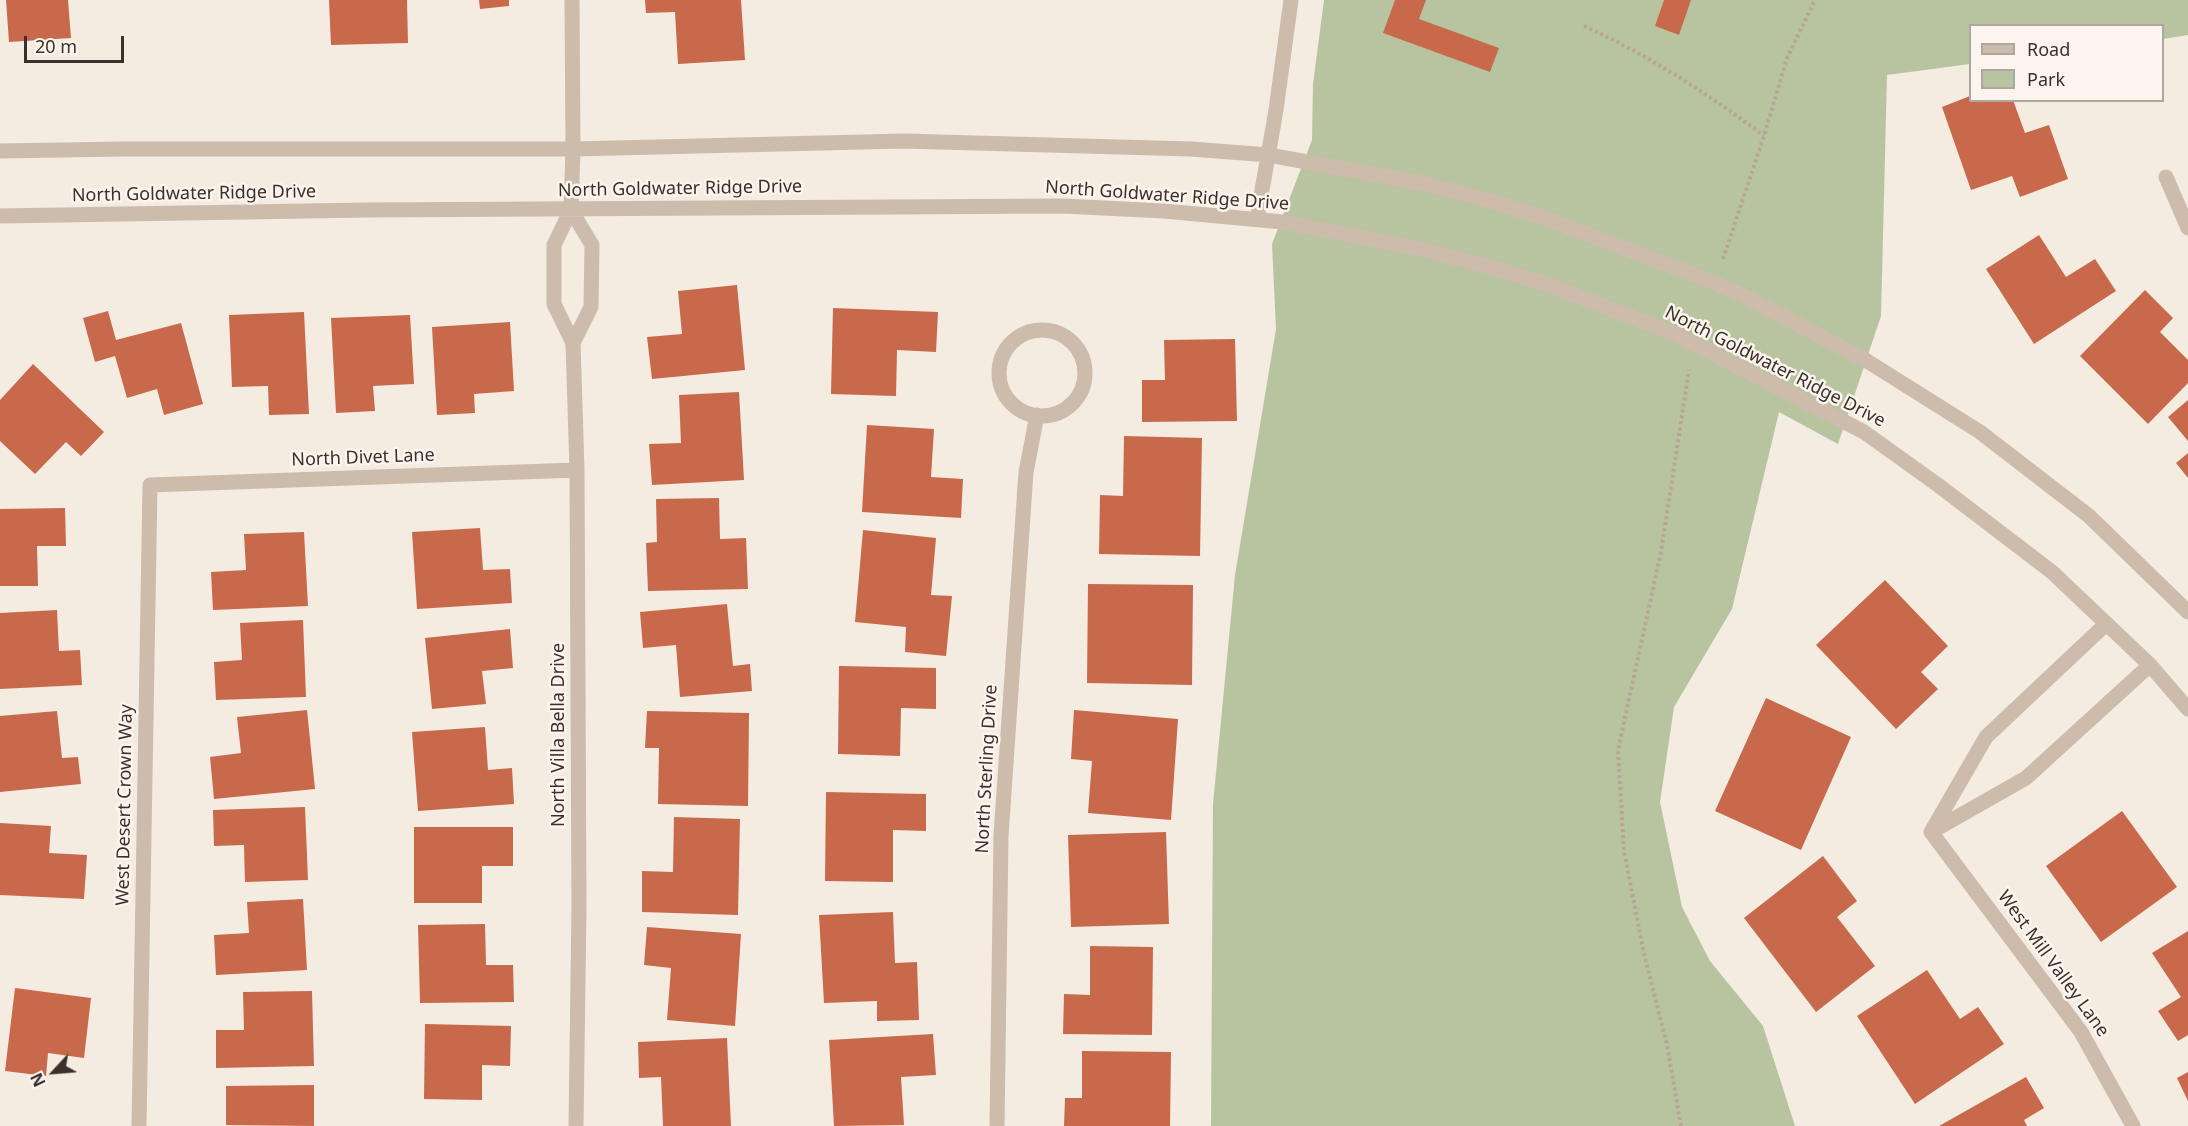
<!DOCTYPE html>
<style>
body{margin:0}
#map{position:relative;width:2188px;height:1126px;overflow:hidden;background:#f4ebe1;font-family:"Noto Sans",sans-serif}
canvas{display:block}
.legend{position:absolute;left:1969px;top:24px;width:195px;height:78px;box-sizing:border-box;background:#fbf5ee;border:2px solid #aea6a0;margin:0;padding:8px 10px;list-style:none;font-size:18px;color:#3b302b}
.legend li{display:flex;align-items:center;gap:12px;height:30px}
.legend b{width:30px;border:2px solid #aea6a0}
.north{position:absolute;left:24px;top:1042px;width:60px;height:60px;-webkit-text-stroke:4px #fbf5ee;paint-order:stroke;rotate:244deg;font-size:16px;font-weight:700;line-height:24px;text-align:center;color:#3b302b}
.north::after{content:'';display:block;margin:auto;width:21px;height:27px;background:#3b302b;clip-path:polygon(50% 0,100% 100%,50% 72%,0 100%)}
.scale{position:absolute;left:24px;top:36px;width:100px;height:27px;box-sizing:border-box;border:3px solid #3b302b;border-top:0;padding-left:8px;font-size:18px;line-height:21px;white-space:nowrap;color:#3b302b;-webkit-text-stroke:4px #fbf5ee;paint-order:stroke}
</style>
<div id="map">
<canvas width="2188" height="1126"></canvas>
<ul class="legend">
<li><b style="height:8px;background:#cdbbac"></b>Road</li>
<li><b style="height:16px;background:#b8c4a0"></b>Park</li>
</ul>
<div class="north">N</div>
<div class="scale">20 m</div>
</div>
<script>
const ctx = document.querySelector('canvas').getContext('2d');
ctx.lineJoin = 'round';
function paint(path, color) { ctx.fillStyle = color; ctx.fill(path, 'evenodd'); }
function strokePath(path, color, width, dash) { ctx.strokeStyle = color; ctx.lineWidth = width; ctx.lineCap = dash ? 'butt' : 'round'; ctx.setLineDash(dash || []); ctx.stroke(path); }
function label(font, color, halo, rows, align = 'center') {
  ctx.font = font + ' "Noto Sans",sans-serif'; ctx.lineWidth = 5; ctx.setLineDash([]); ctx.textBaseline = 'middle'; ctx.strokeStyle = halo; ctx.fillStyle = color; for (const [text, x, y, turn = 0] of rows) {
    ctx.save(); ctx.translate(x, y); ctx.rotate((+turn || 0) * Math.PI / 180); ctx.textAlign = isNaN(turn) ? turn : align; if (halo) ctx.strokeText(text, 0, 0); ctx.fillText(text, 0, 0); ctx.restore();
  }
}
paint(new Path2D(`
 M 1324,0 L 2188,0 L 2188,35 L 2163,39 L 2162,26 L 1970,26 L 1970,64 L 1887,75 L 1881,316 L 1838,444 L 1779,412 L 1732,609 L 1674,707 L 1660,802 L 1682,907 L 1710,961 L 1763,1026 L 1795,1126 L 1211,1126 L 1213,804 L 1235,575 L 1276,329 L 1272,244 L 1312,140 L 1313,84 Z`), '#b8c4a0');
paint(new Path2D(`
 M 6,0 L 68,0 L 71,38 L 9,42 Z
 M 329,0 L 407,0 L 408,43 L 331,45 Z
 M 479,0 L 509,0 L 509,6 L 480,9 Z
 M 645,0 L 741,0 L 745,60 L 678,64 L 675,12 L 646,13 Z
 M 1395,0 L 1426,0 L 1419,19 L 1499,48 L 1490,72 L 1383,33 Z
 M 1664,0 L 1691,0 L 1679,35 L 1655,26 Z
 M 1970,96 L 1970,100 L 2013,100 L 2025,133 L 2049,125 L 2068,179 L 2020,197 L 2012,176 L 1971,190 L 1942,107 Z
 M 2039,235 L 2066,277 L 2095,259 L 2116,291 L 2034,344 L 1986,269 Z
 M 737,285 L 745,370 L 652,379 L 647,337 L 682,334 L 678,291 Z
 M 2145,290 L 2173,318 L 2160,332 L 2188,360 L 2188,383 L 2148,424 L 2080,356 Z
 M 833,308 L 938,312 L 936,352 L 897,350 L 896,396 L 831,394 Z
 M 108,311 L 116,340 L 181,323 L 203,404 L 164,415 L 157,389 L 127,398 L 115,356 L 95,362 L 83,318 Z
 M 304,312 L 309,414 L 269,415 L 268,386 L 232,387 L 229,315 Z
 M 410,315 L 414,384 L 373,386 L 375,411 L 336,413 L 331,318 Z
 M 510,322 L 514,391 L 474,394 L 475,413 L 437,415 L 432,327 Z
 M 1235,339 L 1237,421 L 1142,422 L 1142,380 L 1165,380 L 1164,340 Z
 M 33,364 L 104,432 L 81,456 L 66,442 L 35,474 L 0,441 L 0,400 Z
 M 739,392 L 744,480 L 652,485 L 649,444 L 681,443 L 679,395 Z
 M 2188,400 L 2188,441 L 2168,417 Z
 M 867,425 L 934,429 L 931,477 L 963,479 L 961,518 L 862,512 Z
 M 1124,436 L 1202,438 L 1200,556 L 1099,554 L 1100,495 L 1123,496 Z
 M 2188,453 L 2188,478 L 2176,463 Z
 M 719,498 L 720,539 L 746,538 L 748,589 L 648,591 L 646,543 L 657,542 L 656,499 Z
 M 65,508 L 66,546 L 37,546 L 38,586 L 0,586 L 0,509 Z
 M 480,528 L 483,570 L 510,569 L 512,603 L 417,609 L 412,532 Z
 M 863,530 L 936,538 L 931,595 L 952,596 L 946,656 L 905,652 L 906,627 L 855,622 Z
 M 304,532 L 308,606 L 213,610 L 211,572 L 246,570 L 244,534 Z
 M 1885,580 L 1948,646 L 1921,672 L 1938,689 L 1896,729 L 1816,645 Z
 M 1088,584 L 1193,585 L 1192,685 L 1087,683 Z
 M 727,604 L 733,666 L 750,664 L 752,691 L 680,697 L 676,645 L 643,648 L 640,612 Z
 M 57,610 L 59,651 L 80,650 L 82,685 L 0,689 L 0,613 Z
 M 303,620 L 306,697 L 216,700 L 214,662 L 242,660 L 240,623 Z
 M 510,629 L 513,668 L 482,671 L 486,704 L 432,709 L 425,638 Z
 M 839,666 L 936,668 L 936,709 L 901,708 L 900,756 L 838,754 Z
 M 1766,698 L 1851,737 L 1801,850 L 1715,811 Z
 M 307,710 L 315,789 L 214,799 L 210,757 L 241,753 L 237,717 Z
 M 1074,710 L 1178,719 L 1171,820 L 1088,813 L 1092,761 L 1071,759 Z
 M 57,711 L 62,758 L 78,757 L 81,784 L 0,792 L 0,716 Z
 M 647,711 L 749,713 L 748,806 L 658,804 L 659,748 L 645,748 Z
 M 485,727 L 488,770 L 512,768 L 514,804 L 418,811 L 412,732 Z
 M 826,792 L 926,794 L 926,831 L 893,830 L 893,882 L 825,881 Z
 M 305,807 L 308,880 L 245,882 L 244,845 L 214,846 L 213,810 Z
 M 2122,811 L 2177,887 L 2101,942 L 2046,866 Z
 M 674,817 L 740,819 L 738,915 L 642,912 L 642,871 L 673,872 Z
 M 0,823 L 51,826 L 49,853 L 87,855 L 84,899 L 0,895 Z
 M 414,827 L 513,827 L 513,866 L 482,866 L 482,903 L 414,903 Z
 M 1166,832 L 1169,924 L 1071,927 L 1068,835 Z
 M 1823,856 L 1857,901 L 1837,917 L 1875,966 L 1816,1012 L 1744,918 Z
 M 303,899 L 307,970 L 216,975 L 214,935 L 249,933 L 247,902 Z
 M 893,912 L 895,963 L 917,962 L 919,1020 L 877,1021 L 877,1001 L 824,1003 L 819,915 Z
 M 485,924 L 486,965 L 513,965 L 514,1002 L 420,1003 L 418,925 Z
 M 647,927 L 741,934 L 735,1026 L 667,1020 L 671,968 L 644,965 Z
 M 2188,931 L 2188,1035 L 2178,1041 L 2158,1011 L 2181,997 L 2152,953 Z
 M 1090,946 L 1153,947 L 1152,1035 L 1063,1034 L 1064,994 L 1090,995 Z
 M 1927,970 L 1960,1019 L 1978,1007 L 2004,1044 L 1915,1104 L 1857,1016 Z
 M 15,988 L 91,998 L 84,1058 L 48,1053 L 46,1076 L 5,1071 Z
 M 312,991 L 314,1066 L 216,1068 L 216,1030 L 244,1030 L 243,992 Z
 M 425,1024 L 511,1026 L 510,1066 L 482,1065 L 482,1100 L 424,1099 Z
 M 933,1034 L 936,1075 L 901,1077 L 904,1125 L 834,1126 L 829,1040 Z
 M 727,1038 L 731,1126 L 663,1126 L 661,1077 L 639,1078 L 638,1042 Z
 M 1082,1051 L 1171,1052 L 1170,1126 L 1064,1126 L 1065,1098 L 1082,1098 Z
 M 2188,1072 L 2188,1101 L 2177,1078 Z
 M 2026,1077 L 2044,1108 L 2024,1120 L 2027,1126 L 1939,1126 Z
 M 314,1085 L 314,1126 L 226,1125 L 226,1086 Z`), '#c8694b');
strokePath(new Path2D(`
 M 1584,26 C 1648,55 1707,93 1764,136
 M 1723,259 L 1764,136 L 1787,58 L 1815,0
 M 1681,1126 L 1667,1045 L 1644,954 L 1624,851 L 1618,750 L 1661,552 L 1689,370`), '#b9a596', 4, [3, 3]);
strokePath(new Path2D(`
 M 572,0 L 573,149 L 571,210 L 554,245 L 554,304 L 573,343 L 577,470 L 579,907 L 576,1126
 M 0,151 L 123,149 L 573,149 L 904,141 L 1191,149 L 1269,155 L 1421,183 L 1488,200 L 1542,217 L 1715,283 L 1744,296 L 1867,361 L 1980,432 L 2089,516 L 2188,612
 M 2166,177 L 2188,228
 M 571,210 L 592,245 L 591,307 L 573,343
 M 0,216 L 367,210 L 1063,206 L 1164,211 L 1283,222 L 1420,249 L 1487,266 L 1549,285 L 1675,334 L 1864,432 L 1938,485 L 2052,572 L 2150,665 L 2188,709
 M 1257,219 L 1276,110 L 1291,0
 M999 373a43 43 0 1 1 86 0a43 43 0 1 1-86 0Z
 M 1931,832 L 2081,1032 L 2133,1126
 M 1931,832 L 2026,778 L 2150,665
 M 1931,832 L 1986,737 L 2106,624
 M 139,1126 L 150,485 L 577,470
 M 997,1126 L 1001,836 L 1026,472 L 1037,415`), '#cdbbac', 15);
label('18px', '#3b302b', '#fbf5ee', [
 ["North Goldwater Ridge Drive",680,189,-1],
 ["North Goldwater Ridge Drive",194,194,-1],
 ["North Goldwater Ridge Drive",1167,196,4],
 ["North Goldwater Ridge Drive",1775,367,27],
 ["North Divet Lane",363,458,-2],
 ["North Villa Bella Drive",559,735,-90],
 ["North Sterling Drive",987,769,-87],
 ["West Desert Crown Way",125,805,-89],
 ["West Mill Valley Lane",2053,964,54]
]);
</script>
